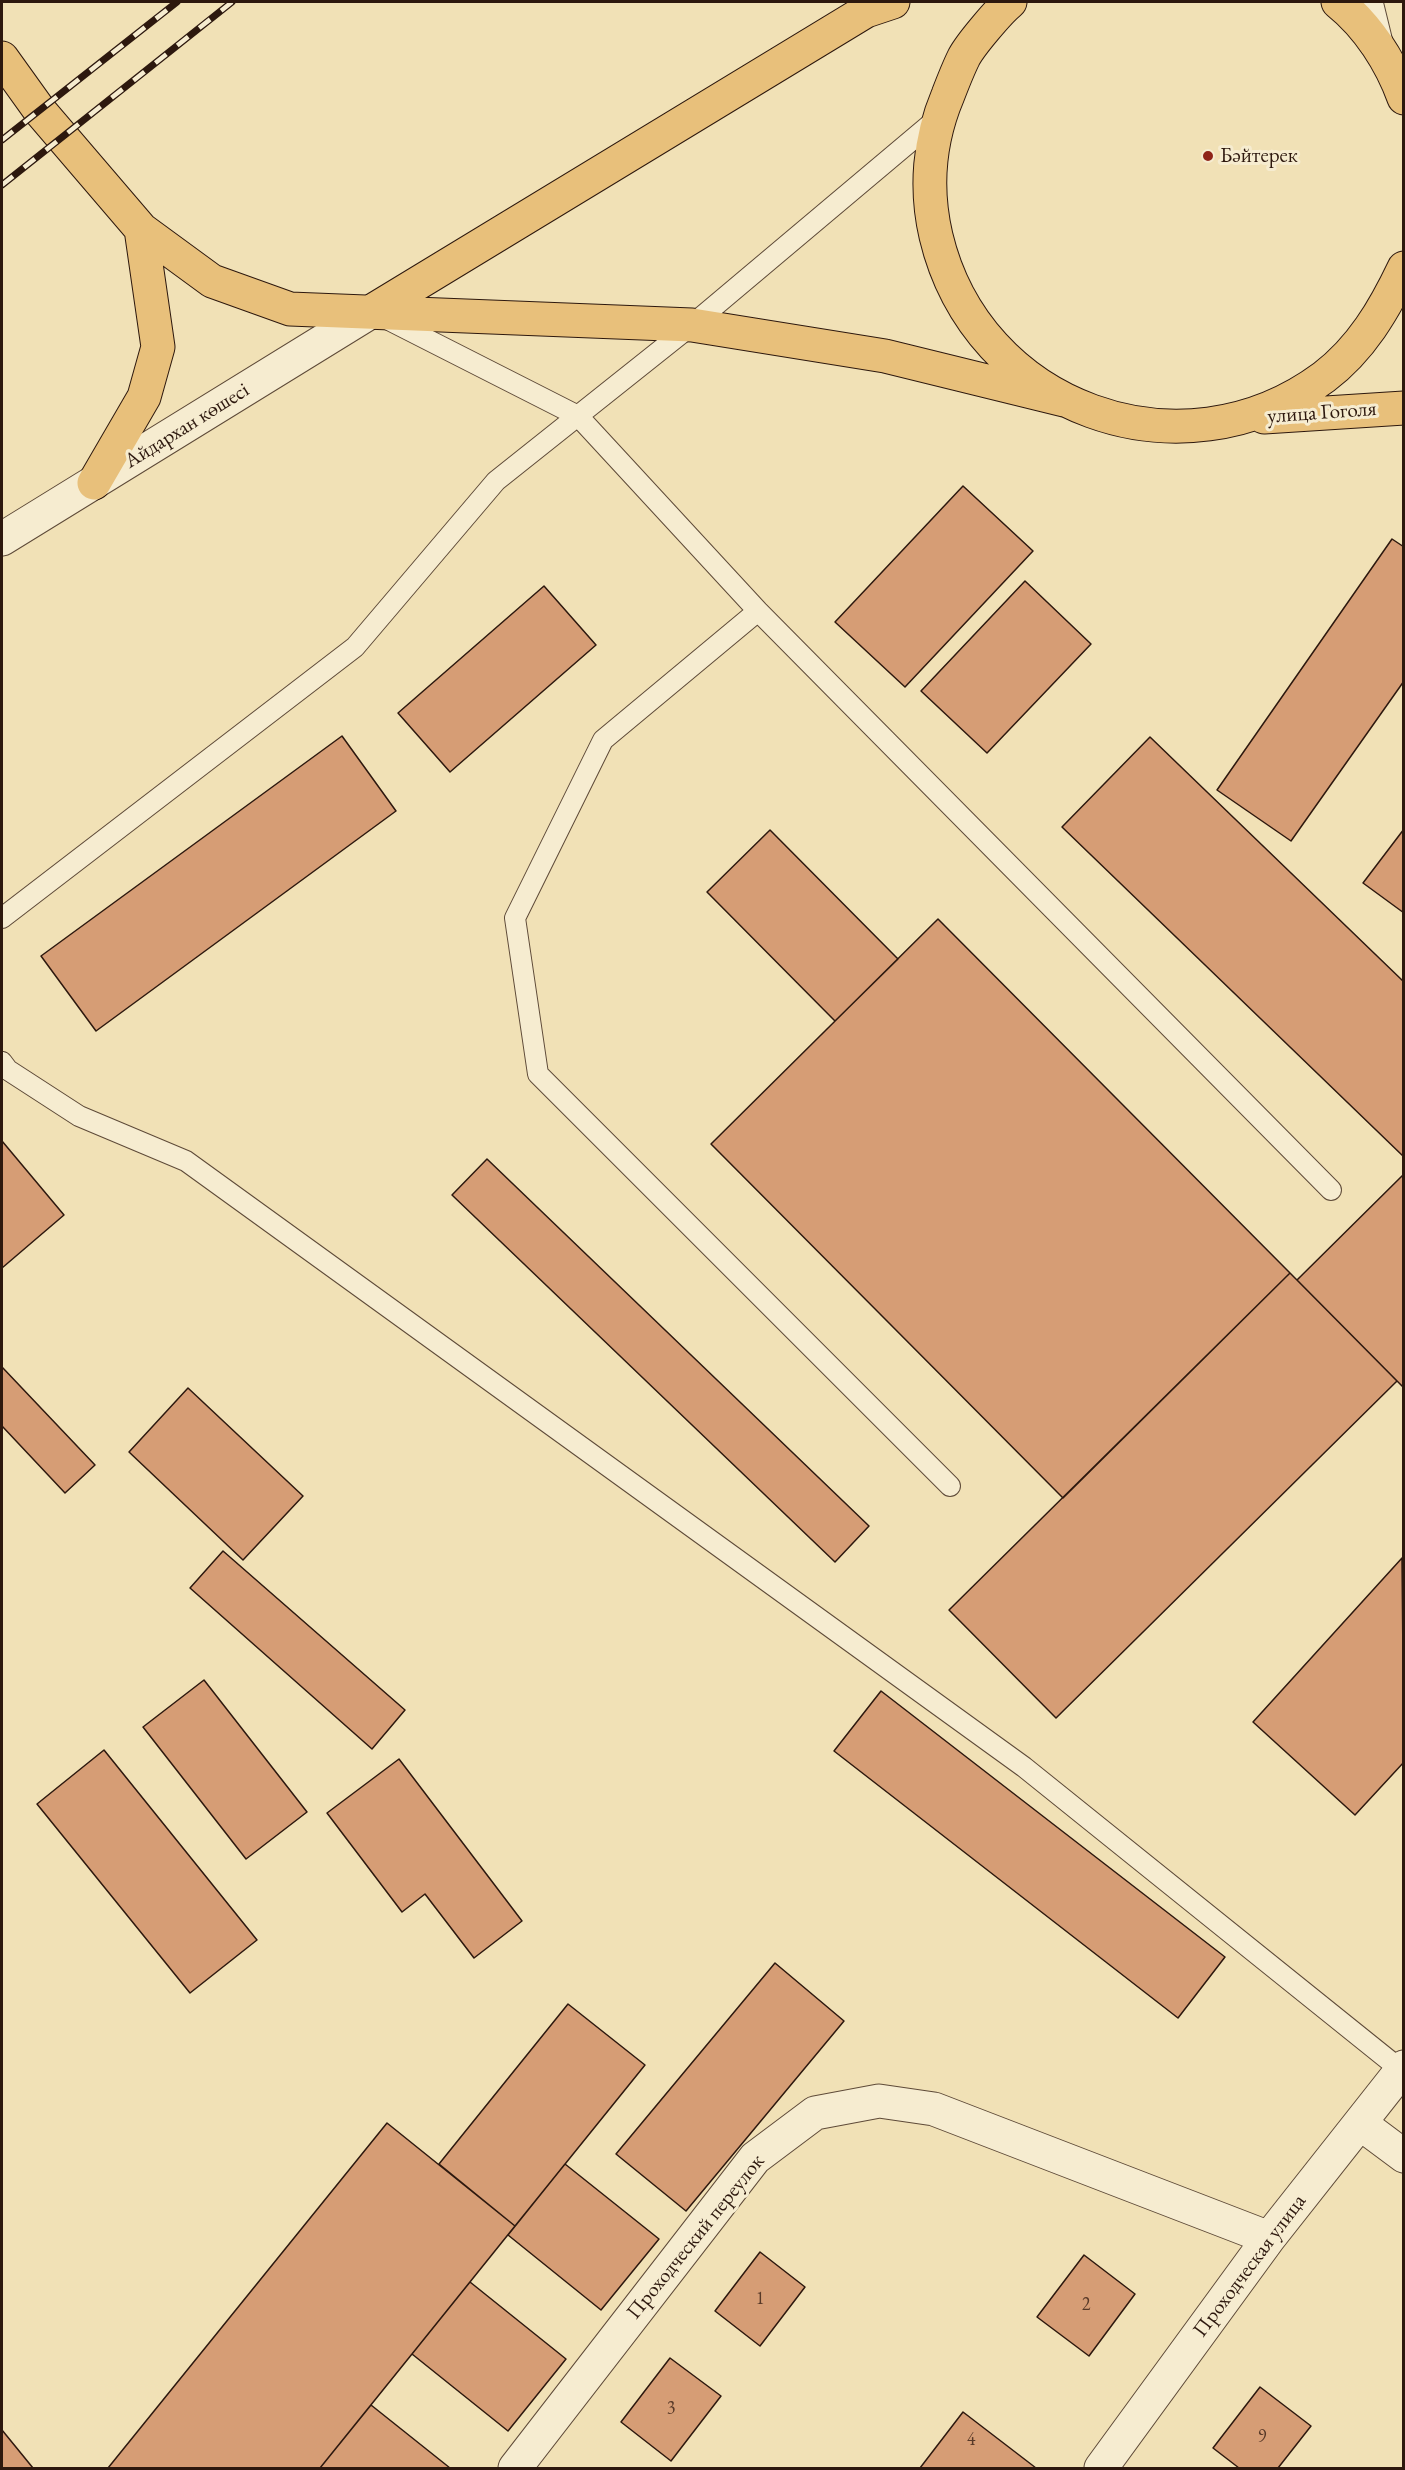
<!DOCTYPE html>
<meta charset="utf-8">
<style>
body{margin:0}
#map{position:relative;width:1405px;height:2470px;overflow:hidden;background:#f1e1b6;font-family:"EB Garamond",serif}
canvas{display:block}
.frame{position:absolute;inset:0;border:3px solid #2d180e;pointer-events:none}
</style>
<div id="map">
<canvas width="1405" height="2470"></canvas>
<div class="frame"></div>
</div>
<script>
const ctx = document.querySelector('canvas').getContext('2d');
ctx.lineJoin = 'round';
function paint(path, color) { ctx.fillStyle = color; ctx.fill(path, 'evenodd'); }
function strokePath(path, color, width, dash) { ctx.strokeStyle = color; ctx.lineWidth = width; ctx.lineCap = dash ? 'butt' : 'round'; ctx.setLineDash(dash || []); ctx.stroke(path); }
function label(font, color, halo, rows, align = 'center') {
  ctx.font = font + ' "EB Garamond",serif'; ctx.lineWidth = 6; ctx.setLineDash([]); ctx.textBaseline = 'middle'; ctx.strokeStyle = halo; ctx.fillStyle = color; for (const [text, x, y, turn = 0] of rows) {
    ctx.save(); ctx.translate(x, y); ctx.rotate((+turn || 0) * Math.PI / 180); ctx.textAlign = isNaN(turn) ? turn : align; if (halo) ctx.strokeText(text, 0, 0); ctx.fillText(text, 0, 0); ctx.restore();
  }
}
const building = new Path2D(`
 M 963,486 L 1033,551 L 905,687 L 835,622 Z
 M 1392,539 L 1404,547 L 1404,681 L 1291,841 L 1217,790 Z
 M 1025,581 L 1091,644 L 987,753 L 921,691 Z
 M 544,586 L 596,645 L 450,772 L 398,713 Z
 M 342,736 L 396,811 L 96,1031 L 41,956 Z
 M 1150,737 L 1404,982 L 1404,1157 L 1062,827 Z
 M 1404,829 L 1404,913 L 1363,883 Z
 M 770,830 L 898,959 L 835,1021 L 707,892 Z
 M 938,919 L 1290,1273 L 1063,1498 L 711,1144 Z
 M 2,1141 L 64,1215 L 2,1268 Z
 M 487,1159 L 869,1526 L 835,1562 L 452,1195 Z
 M 1404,1174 L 1404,1388 L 1297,1280 Z
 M 1290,1273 L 1397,1381 L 1056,1718 L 949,1610 Z
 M 2,1367 L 95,1465 L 65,1493 L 2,1426 Z
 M 188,1388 L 303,1496 L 243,1560 L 129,1452 Z
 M 223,1551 L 405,1710 L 372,1749 L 190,1588 Z
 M 1402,1558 L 1404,1762 L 1355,1815 L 1253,1722 Z
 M 204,1680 L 307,1812 L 246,1859 L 143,1727 Z
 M 881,1691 L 1225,1957 L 1178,2018 L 834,1751 Z
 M 104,1750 L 257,1940 L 190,1993 L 37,1804 Z
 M 399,1759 L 522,1921 L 474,1958 L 425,1894 L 402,1912 L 327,1813 Z
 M 775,1963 L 844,2021 L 686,2211 L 616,2154 Z
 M 568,2004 L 645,2065 L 515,2226 L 439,2164 Z
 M 387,2123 L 515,2226 L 412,2354 L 320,2468 L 108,2468 Z
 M 565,2164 L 659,2239 L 601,2310 L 508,2235 Z
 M 760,2252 L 805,2287 L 760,2346 L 715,2311 Z
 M 1084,2255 L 1135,2294 L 1089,2356 L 1037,2317 Z
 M 470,2282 L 566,2359 L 508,2431 L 412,2354 Z
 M 670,2358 L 721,2396 L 671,2461 L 621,2422 Z
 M 1260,2387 L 1311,2426 L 1278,2468 L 1239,2468 L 1213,2448 Z
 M 371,2405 L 450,2468 L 320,2468 Z
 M 963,2412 L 1036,2468 L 920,2468 Z
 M 2,2430 L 33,2468 L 2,2468 Z`);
paint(building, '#d69d75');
strokePath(building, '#2d180e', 1.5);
const service = new Path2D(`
 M 385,318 L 578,416 L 758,611 L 1331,1190
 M 758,611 L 603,740 L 515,918 L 538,1074 L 950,1486
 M 2,918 L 355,647 L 496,481 L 692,325 L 938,118
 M 2,1062 L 8,1070 L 79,1116 L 186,1161 L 1024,1767 L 1401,2070`);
const minor = new Path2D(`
 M 1361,2124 L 1404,2156
 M 515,2468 L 755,2158 L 815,2113 L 879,2101 L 934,2109 L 1269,2238
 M 1101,2468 L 1269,2238 L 1404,2067`);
const tertiary = new Path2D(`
 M 1366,2 L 1376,43
 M 2,539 L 372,311`);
const primary = new Path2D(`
 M 1010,2 C 999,11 971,44 964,57 C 958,69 953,82 948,95 C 929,140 925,189 936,236 C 977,409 1181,483 1324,377 C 1361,349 1384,310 1404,268
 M 1338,2 C 1368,26 1391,62 1404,98
 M 2,58 L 40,111 L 141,229 L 212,281 L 290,309 L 692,325 L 885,356 L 1064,400
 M 372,311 L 866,11 L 893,2
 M 1264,417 L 1404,408
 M 94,483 L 144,397 L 158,347 L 141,229`);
strokePath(service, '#5e4a38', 22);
strokePath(minor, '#5e4a38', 35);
strokePath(tertiary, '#5e4a38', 35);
strokePath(primary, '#2d180e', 35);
strokePath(service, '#f6ecd0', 20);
strokePath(minor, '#f6ecd0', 33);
strokePath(tertiary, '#f6ecd0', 33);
strokePath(primary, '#e8c07b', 33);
const rail = new Path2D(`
 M 2,140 L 177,2
 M 2,185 L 232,2`);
strokePath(rail, '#2d180e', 7);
strokePath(rail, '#f6ecd0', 4.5, [14]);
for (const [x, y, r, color] of [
 [1208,156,6,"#8f2418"]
]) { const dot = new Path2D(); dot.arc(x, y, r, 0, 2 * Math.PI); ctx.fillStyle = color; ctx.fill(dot); strokePath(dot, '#f6ecd0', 2); }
label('18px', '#573928', null, [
 ["1",760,2299],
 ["2",1086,2305],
 ["3",671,2409],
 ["9",1262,2437],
 ["4",971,2440]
]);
label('21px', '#2d180e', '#f6ecd0', [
 ["Бәйтерек",1220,156]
], 'left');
label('21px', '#2d180e', '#f6ecd0', [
 ["улица Гоголя",1322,413,-4],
 ["Айдархан көшесі",187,426,-32],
 ["Проходческий переулок",696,2237,-51],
 ["Проходческая улица",1250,2266,-53]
]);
</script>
